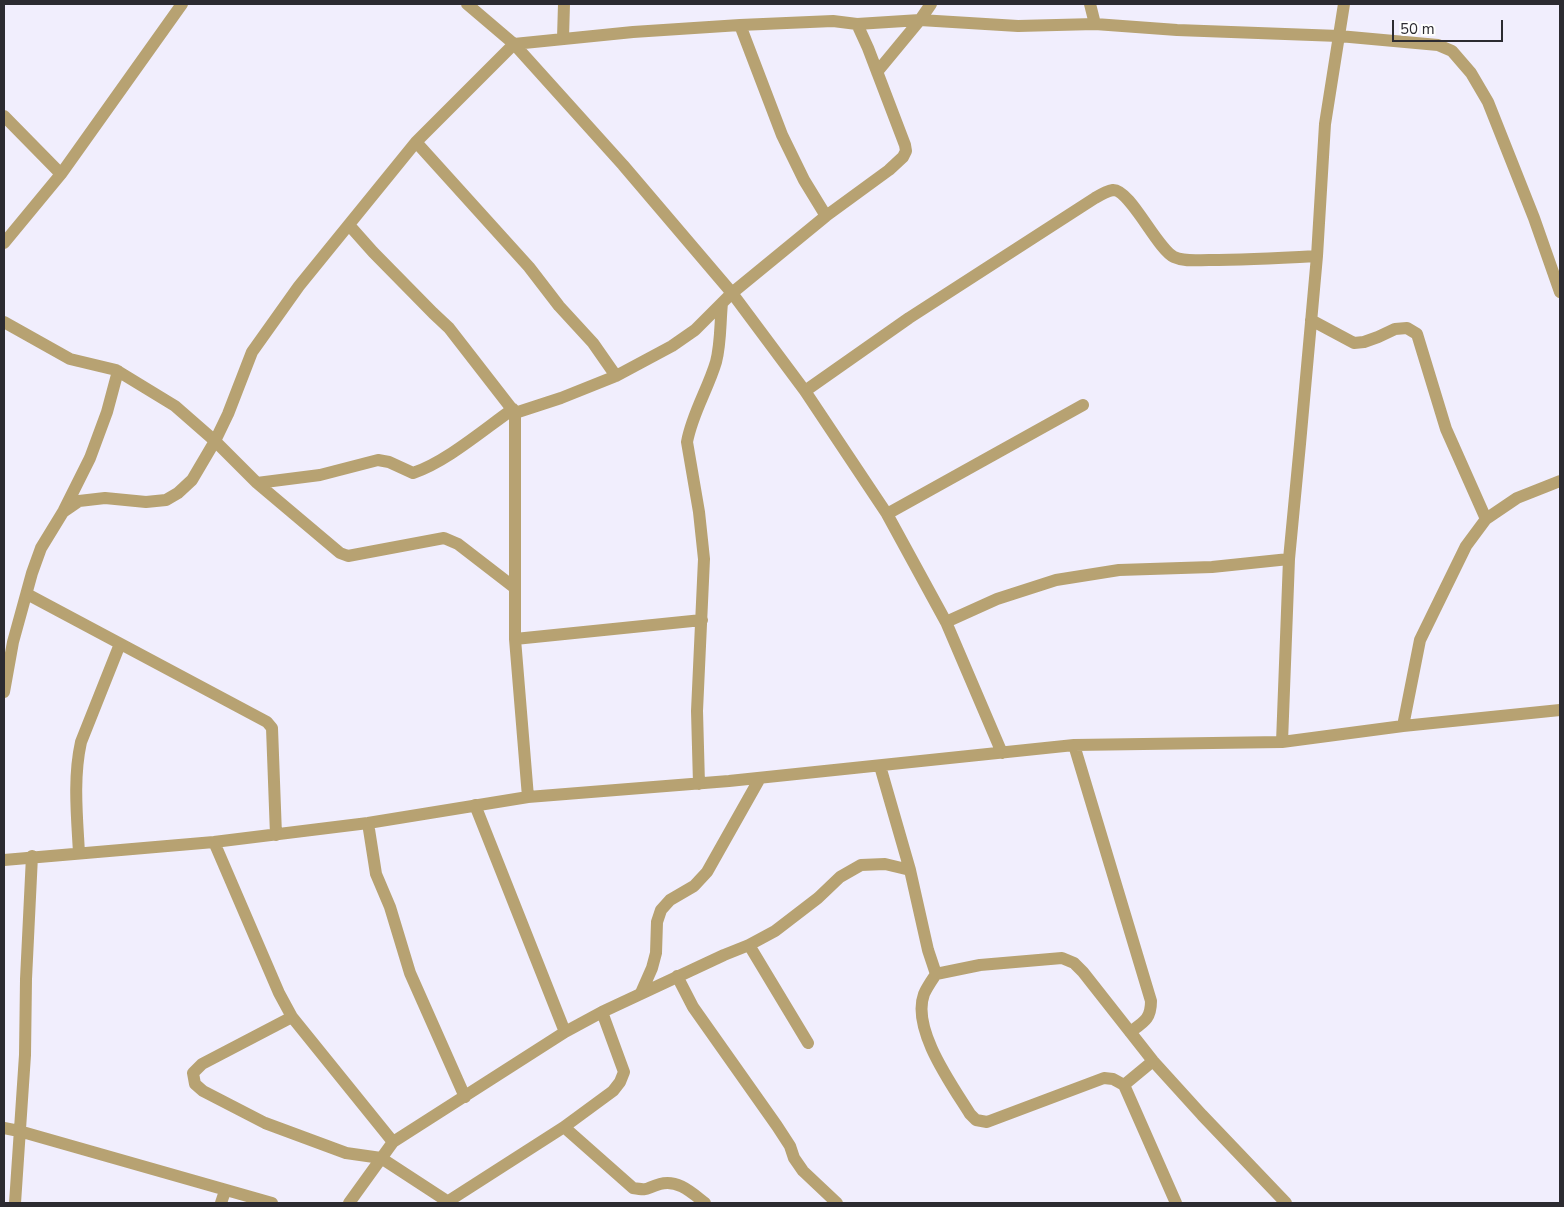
<!DOCTYPE html>
<style>
body{margin:0}
#map{position:relative;width:1564px;height:1207px;overflow:hidden;background:#f1eefd;font-family:"Nunito Sans",sans-serif}
canvas{display:block}
.frame{position:absolute;inset:0;border:5px solid #2c2b31;pointer-events:none}
.scale{position:absolute;left:1392px;top:20px;width:111px;height:22px;box-sizing:border-box;border:2px solid #2c2b31;border-top:0;padding-left:6px;font-size:15px;line-height:18px;white-space:nowrap;color:#2c2b31;-webkit-text-stroke:4px #fefefe;paint-order:stroke}
</style>
<div id="map">
<canvas width="1564" height="1207"></canvas>
<div class="frame"></div>
<div class="scale">50 m</div>
</div>
<script>
const ctx = document.querySelector('canvas').getContext('2d');
ctx.lineJoin = 'round';
function strokePath(path, color, width, dash) { ctx.strokeStyle = color; ctx.lineWidth = width; ctx.lineCap = dash ? 'butt' : 'round'; ctx.setLineDash(dash || []); ctx.stroke(path); }
strokePath(new Path2D(`
 M 467,4 L 514,44 L 623,165 L 732,293 L 805,391 L 887,514 L 946,622 L 1002,753
 M 1090,4 L 1095,24
 M 740,25 L 782,135 L 804,180 L 826,216
 M 563,38 L 564,4
 M 877,72 L 920,20 L 931,4
 M 4,116 L 61,174
 M 416,142 L 529,267 L 559,306 L 593,343 L 616,376
 M 349,225 L 373,252 L 433,313 L 449,328 L 515,413
 M 4,243 L 61,174 L 182,4
 M 1311,320 L 1354,343 L 1364,342 L 1378,337 L 1395,329 L 1407,328 L 1417,334 L 1446,429 L 1486,519
 M 4,322 L 70,359 L 116,370 L 175,406 L 215,441 L 257,483 L 320,475 L 378,460 L 389,462 L 413,473 C 446,462 483,430 513,409
 M 805,391 L 909,318 L 1095,198 C 1100,195 1107,191 1113,190 C 1130,189 1157,249 1174,257 C 1185,262 1197,260 1209,260 C 1245,260 1281,258 1317,256
 M 257,483 L 340,553 L 348,556 L 444,538 L 458,544 L 515,588
 M 64,510 L 90,458 L 107,412 L 118,371
 M 887,514 L 1083,405
 M 27,594 L 267,722 L 272,728 L 276,835
 M 946,622 L 997,599 L 1056,580 L 1119,570 L 1212,567 L 1289,559
 M 515,639 L 702,620
 M 4,692 L 13,642 L 32,573 L 41,548 L 63,512 L 79,501 L 105,498 L 146,502 L 166,500 L 178,493 L 192,480 L 215,441 L 228,414 L 252,352 L 299,286 L 416,142 L 514,44 L 633,32 L 740,25 L 833,21 L 857,24 L 920,20 L 1018,26 L 1095,24 L 1177,30 L 1339,36 L 1438,45 L 1452,51 L 1471,73 L 1488,102 L 1534,218 L 1560,292
 M 1403,726 L 1420,640 L 1466,546 L 1486,519 L 1517,498 L 1560,481
 M 1282,742 L 1289,559 L 1300,444 L 1317,256 L 1325,124 L 1344,4
 M 1074,745 L 1151,1001 C 1151,1019 1144,1022 1130,1032
 M 880,766 L 910,870 L 928,950 L 936,974 L 980,965 L 1062,958 L 1074,963 L 1083,972 L 1153,1061 L 1202,1115 L 1286,1203
 M 699,784 L 697,711 L 704,559 L 699,512 L 687,442 C 692,414 708,389 716,362 C 721,343 720,323 722,303
 M 528,797 L 515,639 L 515,413 L 561,398 L 616,376 L 672,346 L 695,330 L 732,293 L 826,216 L 889,170 L 903,157 L 906,151 L 905,145 L 868,48 L 857,24
 M 475,805 L 565,1032
 M 368,823 L 376,874 L 390,907 L 410,973 L 465,1097
 M 214,842 L 279,993 L 292,1017 L 393,1142 L 349,1203
 M 79,853 C 77,816 73,778 81,742 L 120,644
 M 4,860 L 214,842 L 368,823 L 528,797 L 729,781 L 1074,745 L 1282,742 L 1403,726 L 1560,710
 M 749,945 L 808,1043
 M 936,974 C 932,980 927,987 924,994 C 911,1029 952,1085 970,1114 L 976,1120 L 987,1122 L 1104,1078 L 1113,1079 L 1124,1085 L 1176,1203
 M 677,976 L 693,1007 L 777,1126 L 790,1146 L 794,1158 L 803,1171 L 837,1203
 M 641,993 L 652,968 L 656,953 L 657,922 L 661,910 L 670,900 L 694,886 L 707,872 L 760,778
 M 292,1017 L 202,1064 L 193,1073 L 195,1084 L 203,1091 L 265,1123 L 346,1153 L 381,1158 L 450,1203
 M 1124,1085 L 1153,1061
 M 564,1127 L 633,1188 C 650,1191 645,1188 660,1184 C 678,1179 692,1193 705,1203
 M 4,1128 L 19,1131 L 272,1203
 M 393,1142 L 565,1032 L 602,1012 L 724,955 L 749,945 L 775,931 L 818,898 L 840,877 L 861,865 L 885,864 L 910,870
 M 447,1202 L 564,1127 L 613,1091 L 620,1082 L 624,1072 L 602,1012
 M 15,1203 L 25,1055 L 26,979 L 32,856
 M 221,1203 L 225,1191`), '#b7a272', 12);
</script>
